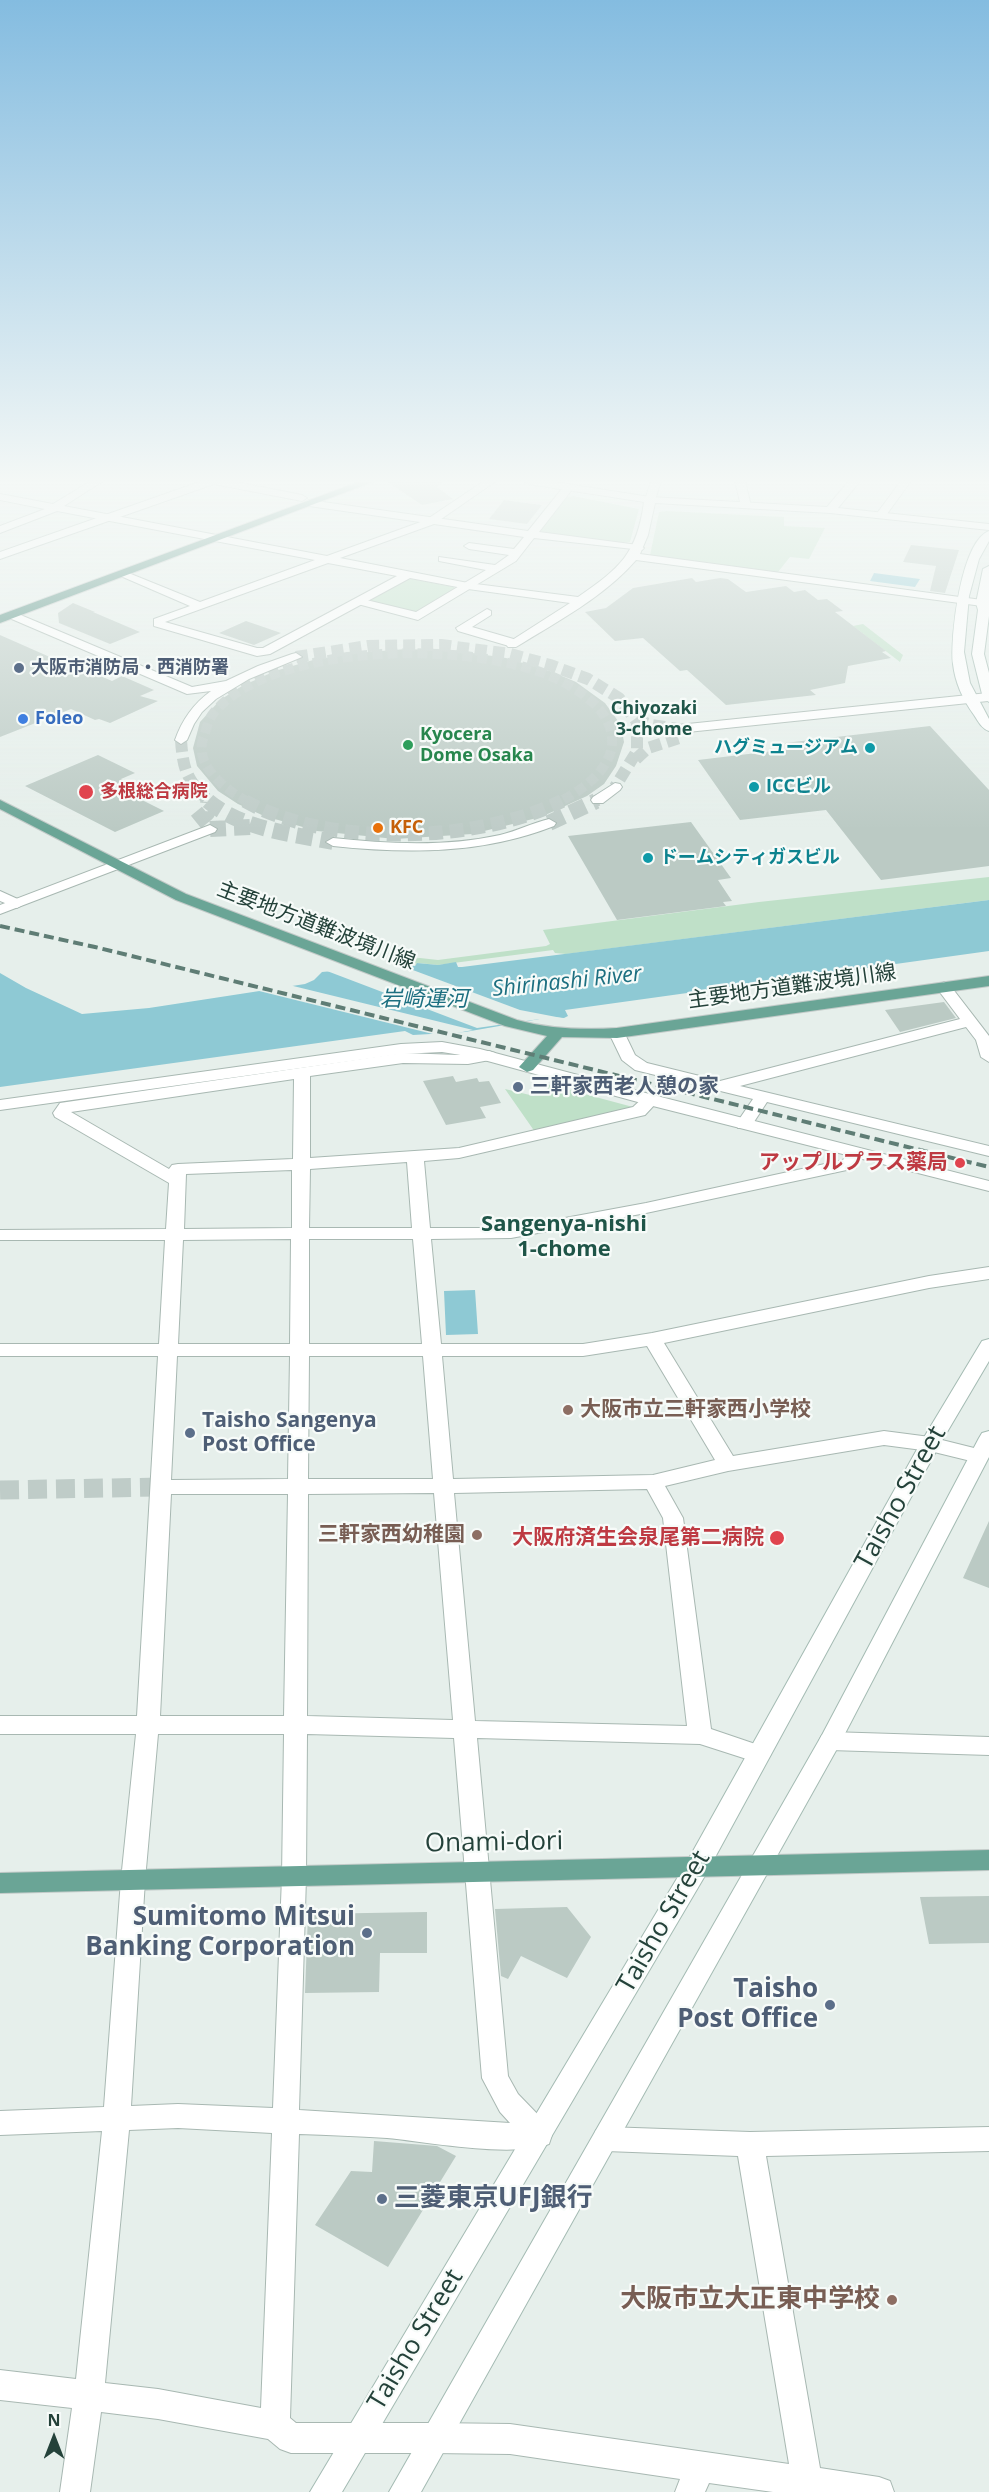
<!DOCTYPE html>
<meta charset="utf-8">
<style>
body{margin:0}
#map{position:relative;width:989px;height:2492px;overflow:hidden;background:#e6efeb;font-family:"Open Sans",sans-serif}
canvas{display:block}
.north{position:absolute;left:24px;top:2408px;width:60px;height:60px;-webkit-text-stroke:4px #f7fbf9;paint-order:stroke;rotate:0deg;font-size:16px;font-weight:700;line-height:24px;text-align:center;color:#24423a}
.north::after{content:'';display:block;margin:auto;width:21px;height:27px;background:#24423a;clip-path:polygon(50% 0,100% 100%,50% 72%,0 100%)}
</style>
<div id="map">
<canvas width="989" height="2492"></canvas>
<div class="north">N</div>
</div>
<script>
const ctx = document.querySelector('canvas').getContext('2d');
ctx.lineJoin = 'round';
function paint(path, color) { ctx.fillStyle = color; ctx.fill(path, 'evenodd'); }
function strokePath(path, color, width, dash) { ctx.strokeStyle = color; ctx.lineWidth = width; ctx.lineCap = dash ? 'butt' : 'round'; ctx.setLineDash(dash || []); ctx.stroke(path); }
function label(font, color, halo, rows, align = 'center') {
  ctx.font = font + ' "Open Sans","Noto Sans JP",sans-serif'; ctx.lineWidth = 4.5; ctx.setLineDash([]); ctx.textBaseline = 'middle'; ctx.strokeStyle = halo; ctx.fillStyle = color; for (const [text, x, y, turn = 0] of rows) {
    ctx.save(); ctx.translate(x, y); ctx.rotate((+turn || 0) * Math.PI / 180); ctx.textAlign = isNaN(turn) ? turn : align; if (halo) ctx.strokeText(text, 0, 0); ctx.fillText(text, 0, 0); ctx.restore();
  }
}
paint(new Path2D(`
 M 573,496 L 639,509 L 630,542 L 624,543 L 544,533 L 540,531 L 567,497 Z
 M 667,511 L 784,517 L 784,526 L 825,528 L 809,559 L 790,557 L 778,572 L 650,555 L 659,512 Z
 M 412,579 L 454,587 L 455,590 L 418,612 L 411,612 L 372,601 L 371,599 L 404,580 Z
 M 863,624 L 903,655 L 900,662 L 853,626 Z
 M 989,877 L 989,900 L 566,954 L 555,953 L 553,950 L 438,965 L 418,963 L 413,966 L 390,961 L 420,958 L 438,960 L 546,946 L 550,944 L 543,930 L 759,902 Z
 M 543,1083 L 633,1107 L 535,1132 L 505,1089 L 534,1096 Z`), '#bfe0c8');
paint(new Path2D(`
 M 874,573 L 920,579 L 915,587 L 870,581 Z
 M 989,900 L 989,951 L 565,1010 L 568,1016 L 564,1018 L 551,1017 L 465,1032 L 413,1035 L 405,1031 L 0,1087 L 0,973 L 26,988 L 82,1014 L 149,1008 L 305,984 L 314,980 L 322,972 L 399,965 L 415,966 L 417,963 L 438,965 L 456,962 L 458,967 L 462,967 Z
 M 475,1290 L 478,1334 L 446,1335 L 444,1291 Z`), '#8ec9d4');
paint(new Path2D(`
 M 394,963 L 520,1010 L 567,1019 L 540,1019 L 477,1028 L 327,971 Z
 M 285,984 L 473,1030 L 441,1036 L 251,989 Z`), '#e6efeb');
paint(new Path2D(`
 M 386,481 L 443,481 L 437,487 L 453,499 L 422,505 Z
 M 504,500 L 542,505 L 527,524 L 489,519 Z
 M 911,545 L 959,550 L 945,593 L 930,591 L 936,566 L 903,562 Z
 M 692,578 L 696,582 L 720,578 L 728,579 L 746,592 L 786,586 L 794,592 L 805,590 L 818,600 L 827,599 L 843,611 L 835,612 L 886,651 L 882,652 L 891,658 L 848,666 L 845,683 L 810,690 L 816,695 L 726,705 L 687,670 L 680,671 L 643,638 L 615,641 L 585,612 L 606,608 L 633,588 Z
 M 73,603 L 95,612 L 93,612 L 140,632 L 110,644 L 59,623 L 58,613 Z
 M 246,621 L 281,633 L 254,645 L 219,633 Z
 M 0,635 L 93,676 L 96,674 L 112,681 L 122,676 L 154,690 L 140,696 L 158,701 L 110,723 L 99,719 L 95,720 L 71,709 L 0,737 Z
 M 406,649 L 459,651 L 506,658 L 550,671 L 576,682 L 605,703 L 621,725 L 624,742 L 616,766 L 604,784 L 587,796 L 541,817 L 472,834 L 395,839 L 317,831 L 264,816 L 238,804 L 218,791 L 197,766 L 193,748 L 200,722 L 220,700 L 242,686 L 275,671 L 313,660 L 356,653 Z
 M 930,726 L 989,790 L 989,866 L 881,880 L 826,810 L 740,820 L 698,760 L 790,749 L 785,743 Z
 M 98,755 L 135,773 L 121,779 L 141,789 L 130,794 L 164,811 L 115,832 L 25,786 Z
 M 691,822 L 731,878 L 718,880 L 732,901 L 723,902 L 726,906 L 617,920 L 568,836 Z
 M 944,1002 L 956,1018 L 900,1032 L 885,1010 Z
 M 453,1076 L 456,1082 L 477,1078 L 479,1082 L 489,1081 L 501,1103 L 480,1107 L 486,1118 L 446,1125 L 423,1081 Z
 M 989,1521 L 989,1588 L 963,1578 Z
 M 989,1896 L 989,1943 L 929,1944 L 920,1897 Z
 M 567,1907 L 591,1937 L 567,1978 L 521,1956 L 508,1979 L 501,1976 L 495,1909 Z
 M 427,1912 L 427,1953 L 380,1953 L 379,1992 L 305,1993 L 308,1914 Z
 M 374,2141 L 437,2146 L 456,2156 L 388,2267 L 315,2225 L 351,2171 L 372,2172 Z`), '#bbcac4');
strokePath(new Path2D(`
 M 248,802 C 226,790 192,765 204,736 C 206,730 208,721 212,715 C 271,639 487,639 565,683 C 584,694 605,708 611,731 C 619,764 585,789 559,802`), '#bfccc8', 10, [10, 5]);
strokePath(new Path2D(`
 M 245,801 C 328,848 478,843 562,801`), '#bfccc8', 14, [14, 7]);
strokePath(new Path2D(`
 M 0,1490 L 160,1487`), '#bfccc8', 19, [19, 9]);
strokePath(new Path2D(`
 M 296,657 L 368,646 L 441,645 L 510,654 L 550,665 L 588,679 L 619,698 L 637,722 L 637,751 L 615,787
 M 636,719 L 651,725 L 678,729
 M 181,740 C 183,770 187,781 210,802
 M 636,759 L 648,748 L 679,738
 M 593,802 L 598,800`), '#bfccc8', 12, [12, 6]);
strokePath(new Path2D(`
 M 208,801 C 241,829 292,834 333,842
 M 196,822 L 207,813 L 208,802
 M 549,823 L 596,801
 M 210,829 L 250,827`), '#bfccc8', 16, [16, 8]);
const minor = new Path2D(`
 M 202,481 L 231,481 L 302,495 L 307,498 L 302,501 L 214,484 L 0,559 L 0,552 Z
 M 651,481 L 661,481 L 655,500 L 650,503 L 645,500 Z
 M 735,481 L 745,481 L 751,506 L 750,508 L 742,508 L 741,506 Z
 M 901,481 L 911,481 L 884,518 L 876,518 L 875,516 Z
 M 569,484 L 574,487 L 539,532 L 638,545 L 644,548 L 642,550 L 534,538 L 516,561 L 418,620 L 354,603 L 352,601 L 358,598 L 416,612 L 486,570 L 439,561 L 439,557 L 495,565 L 509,555 L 469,549 L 464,546 L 469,543 L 514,549 L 524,537 L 309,506 L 304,503 L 309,500 L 528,531 L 565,485 Z
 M 487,609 L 491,611 L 491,615 L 472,627 L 517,640 L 517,646 L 509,646 L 458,631 L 456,628 Z
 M 0,891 L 22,901 L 24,904 L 17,908 L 0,901 Z
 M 944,982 L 949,984 L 989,1036 L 989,1062 L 981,1057 L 976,1040 L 966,1027 L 740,1086 L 989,1146 L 989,1156 L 767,1102 L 750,1128 L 738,1128 L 736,1124 L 753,1099 L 635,1070 L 622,1060 L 609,1033 L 611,1030 L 623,1030 L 635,1055 L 647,1063 L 720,1081 L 960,1019 L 936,987 Z
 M 489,1051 L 495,1053 L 497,1056 L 495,1059 L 468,1064 L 403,1063 L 310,1076 L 310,1158 L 459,1148 L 633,1107 L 645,1096 L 657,1096 L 659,1100 L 645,1115 L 459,1158 L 424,1161 L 430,1228 L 511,1228 L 646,1203 L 843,1160 L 850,1149 L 862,1149 L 865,1153 L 856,1168 L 646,1213 L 511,1238 L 431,1239 L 441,1344 L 583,1344 L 652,1333 L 929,1276 L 989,1267 L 989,1279 L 929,1288 L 664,1343 L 733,1456 L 884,1431 L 930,1437 L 986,1451 L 989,1456 L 986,1461 L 979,1463 L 930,1451 L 884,1445 L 728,1471 L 665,1486 L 683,1518 L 711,1729 L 767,1748 L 771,1754 L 767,1760 L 759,1763 L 700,1744 L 477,1738 L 508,2076 L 518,2094 L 549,2126 L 552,2135 L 549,2144 C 512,2158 428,2142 387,2138 C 357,2136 328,2135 299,2134 L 290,2418 L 296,2423 L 432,2423 L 443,2427 L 447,2438 L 443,2449 L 432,2453 L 291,2453 L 280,2449 L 268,2439 L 158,2419 L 101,2412 L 90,2492 L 60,2492 L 72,2408 L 0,2400 L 0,2370 L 76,2379 L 102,2131 L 0,2135 L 0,2111 L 104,2107 L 121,1880 L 136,1734 L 0,1734 L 0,1716 L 137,1716 L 158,1356 L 0,1356 L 0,1344 L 159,1344 L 165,1240 L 0,1240 L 0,1230 L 166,1229 L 169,1183 L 55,1117 L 53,1113 L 60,1103 L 403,1053 L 458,1055 ZM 294,1079 L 293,1159 L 178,1164 L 172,1165 L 169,1169 L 71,1112 ZM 407,1162 L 412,1228 L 309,1228 L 310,1169 ZM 292,1170 L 292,1228 L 184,1229 L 186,1174 ZM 291,1239 L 290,1344 L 178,1344 L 183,1240 ZM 309,1239 L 413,1239 L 422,1344 L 309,1344 ZM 647,1346 L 715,1460 L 653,1475 L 453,1479 L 442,1356 L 583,1356 ZM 177,1356 L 290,1356 L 288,1479 L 171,1480 ZM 309,1356 L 423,1356 L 433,1479 L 308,1479 ZM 647,1489 L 663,1518 L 687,1726 L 475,1721 L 454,1493 ZM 434,1493 L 453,1720 L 307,1716 L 308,1494 ZM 171,1494 L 288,1494 L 284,1716 L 160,1716 ZM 158,1734 L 284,1734 L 282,1877 L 273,2108 L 178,2104 L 131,2106 L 145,1880 ZM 307,1734 L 454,1738 L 482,2078 L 500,2112 L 510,2123 L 299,2110 L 306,1877 ZM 178,2128 L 272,2133 L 261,2408 L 158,2389 L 105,2383 L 129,2130 Z
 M 830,1732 L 989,1737 L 989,1755 L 830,1750 L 822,1747 L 819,1741 L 822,1735 Z`);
const tertiary = new Path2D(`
 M 91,481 L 103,481 L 64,506 L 327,556 L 426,520 L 484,481 L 496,481 L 434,524 L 340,558 L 468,583 L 578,597 C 620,568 637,554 644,502 L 528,484 L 523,481 L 548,481 L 650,497 L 827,507 L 849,481 L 860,481 L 838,508 L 989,524 L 989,530 L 830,513 L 655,503 L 648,535 L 640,554 L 982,600 L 988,603 L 982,606 L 636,560 C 604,597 558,621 516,647 L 508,647 L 506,644 L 570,603 L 468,589 L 410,578 L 270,654 L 257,656 L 154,626 L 154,619 L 190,606 L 116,574 L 122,571 L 126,572 L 200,602 L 315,560 L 57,511 L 0,533 L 0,526 L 45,509 L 0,500 L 0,494 L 53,504 ZM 328,563 L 397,576 L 263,648 L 257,648 L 165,622 Z
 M 11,611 L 192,687 L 226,681 L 258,666 L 292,654 L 296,653 L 302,657 L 249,679 L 216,699 L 202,712 L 194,724 L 187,740 L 181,744 L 175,740 C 182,720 193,704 211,691 L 187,694 L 7,617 L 5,615 Z
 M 988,693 L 988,701 L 678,733 L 672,729 L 678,725 Z
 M 615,783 L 620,784 L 622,787 L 620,790 L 603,803 L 593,803 L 591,800 L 593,797 Z
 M 549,819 L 556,823 L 554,826 C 483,854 408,854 333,846 L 326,842 L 333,838 C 388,844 446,847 500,835 C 517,831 532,823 549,819 Z
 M 210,825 L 217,829 L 215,832 L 0,914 L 0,905 Z
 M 442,1042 L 480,1049 L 657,1096 L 989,1181 L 989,1191 L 645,1104 L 473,1057 L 442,1052 L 401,1054 L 0,1110 L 0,1100 L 401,1044 Z
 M 606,2127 L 750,2132 L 989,2127 L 989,2151 L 766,2156 L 820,2468 L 879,2477 L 890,2481 L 894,2492 L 773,2492 L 709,2483 L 705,2492 L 675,2492 L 680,2479 L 510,2454 L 432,2453 L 421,2449 L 417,2438 L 421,2427 L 432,2423 L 510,2424 L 789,2464 L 738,2156 L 606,2151 L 596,2148 L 593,2139 L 596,2130 Z`);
const secondary = new Path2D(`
 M 989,531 L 989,541 L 979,559 L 969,596 L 964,652 L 970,683 L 989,719 L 989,731 C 982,729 978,721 974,715 C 963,700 955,682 953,664 C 950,637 961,541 989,531 Z
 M 989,566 L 989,616 L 984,654 L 989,673 L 989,702 L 983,698 L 972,654 L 978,610 L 976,603 L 983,569 Z
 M 989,1339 L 989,1361 L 940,1444 L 706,1874 L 342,2492 L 310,2492 L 688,1860 L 920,1444 L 982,1341 Z
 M 989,1431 L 989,1457 L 838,1747 L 421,2492 L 389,2492 L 822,1735 L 979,1438 L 982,1433 Z`);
const primary = new Path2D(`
 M 0,800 L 186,894 L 517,1020 C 550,1029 583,1030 617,1028 L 989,976 L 989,986 L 617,1038 L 562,1037 L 533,1070 L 527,1072 L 519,1067 L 547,1036 L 505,1026 L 176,900 L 0,809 Z
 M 989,1850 L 989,1870 L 0,1893 L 0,1873 Z`);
const trunk = new Path2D(`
 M 361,481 L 375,481 L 0,623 L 0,615 Z`);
strokePath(minor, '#a8b8b2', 2);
strokePath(tertiary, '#a8b8b2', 2);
strokePath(secondary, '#a4bbb3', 2);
strokePath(primary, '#c2cac8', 2);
strokePath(trunk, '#c2cac8', 2);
paint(minor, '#fff');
paint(tertiary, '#fff');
paint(secondary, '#fff');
paint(primary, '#6aa596');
paint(trunk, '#4c8a7c');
strokePath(new Path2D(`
 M 0,926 L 95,947 L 989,1167`), '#5f7d75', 4, [10, 5]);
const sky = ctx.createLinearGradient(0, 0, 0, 830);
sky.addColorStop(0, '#84bce0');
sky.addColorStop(0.58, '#f4f8f6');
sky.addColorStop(1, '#f4f8f600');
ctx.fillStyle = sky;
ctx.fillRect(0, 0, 989, 830);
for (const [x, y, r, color] of [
 [19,668,6,"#5c6f8a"],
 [23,719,6,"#3f7fe0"],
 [408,745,6,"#2e9e5b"],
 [870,748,6,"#0f9aa8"],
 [754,787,6,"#0f9aa8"],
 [86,792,8,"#e0444e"],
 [378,828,6,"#e8710a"],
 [648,858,6,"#0f9aa8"],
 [518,1087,6,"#5c6f8a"],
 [960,1163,6,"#e0444e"],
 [568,1410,6,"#8d6e63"],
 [190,1433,6,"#5c6f8a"],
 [477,1535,6,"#8d6e63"],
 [777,1538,8,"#e0444e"],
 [367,1933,6,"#5c6f8a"],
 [830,2005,6,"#5c6f8a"],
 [382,2199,6,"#5c6f8a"],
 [892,2300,6,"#8d6e63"]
]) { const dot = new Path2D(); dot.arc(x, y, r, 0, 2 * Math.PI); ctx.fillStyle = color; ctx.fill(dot); strokePath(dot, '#f7fbf9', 2); }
label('bold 18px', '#4e5e75', '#f7fbf9', [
 ["大阪市消防局・西消防署",31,668]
], 'left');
label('bold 18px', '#1f5548', '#f7fbf9', [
 ["Chiyozaki",654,709],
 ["3-chome",654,730]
]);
label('bold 18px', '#366cbe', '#f7fbf9', [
 ["Foleo",35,719]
], 'left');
label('bold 18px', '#27864d', '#f7fbf9', [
 ["Kyocera",420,735],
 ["Dome Osaka",420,756]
], 'left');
label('bold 18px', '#0d838f', '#f7fbf9', [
 ["ハグミュージアム",858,748,"right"],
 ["ICCビル",766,787],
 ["ドームシティガスビル",660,858]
], 'left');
label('bold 18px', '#be3a42', '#f7fbf9', [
 ["多根総合病院",100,792]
], 'left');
label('bold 18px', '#c56008', '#f7fbf9', [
 ["KFC",390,828]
], 'left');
label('21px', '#24423a', '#f7fbf9', [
 ["主要地方道難波境川線",316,926,21],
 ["主要地方道難波境川線",792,987,-8]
]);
label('bold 21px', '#4e5e75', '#f7fbf9', [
 ["三軒家西老人憩の家",530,1087],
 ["Taisho Sangenya",202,1421],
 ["Post Office",202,1445]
], 'left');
label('bold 21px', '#be3a42', '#f7fbf9', [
 ["アップルプラス薬局",948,1163],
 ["大阪府済生会泉尾第二病院",764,1538]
], 'right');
label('bold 21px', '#785e54', '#f7fbf9', [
 ["大阪市立三軒家西小学校",580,1410],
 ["三軒家西幼稚園",465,1535,"right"]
], 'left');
label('italic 22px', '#1c6f80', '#f7fbf9', [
 ["Shirinashi River",567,982,-6],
 ["岩崎運河",424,1000]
]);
label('bold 22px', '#1f5548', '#f7fbf9', [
 ["Sangenya-nishi",564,1225],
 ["1-chome",564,1250]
]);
label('26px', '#24423a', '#f7fbf9', [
 ["Taisho Street",901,1498,-61],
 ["Onami-dori",494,1843,-1],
 ["Taisho Street",664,1922,-60],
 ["Taisho Street",416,2340,-59]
]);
label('bold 26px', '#4e5e75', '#f7fbf9', [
 ["Sumitomo Mitsui",355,1918],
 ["Banking Corporation",355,1948],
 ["Taisho",818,1990],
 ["Post Office",818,2020],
 ["三菱東京UFJ銀行",394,2199,"left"]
], 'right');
label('bold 26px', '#785e54', '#f7fbf9', [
 ["大阪市立大正東中学校",880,2300]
], 'right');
</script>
